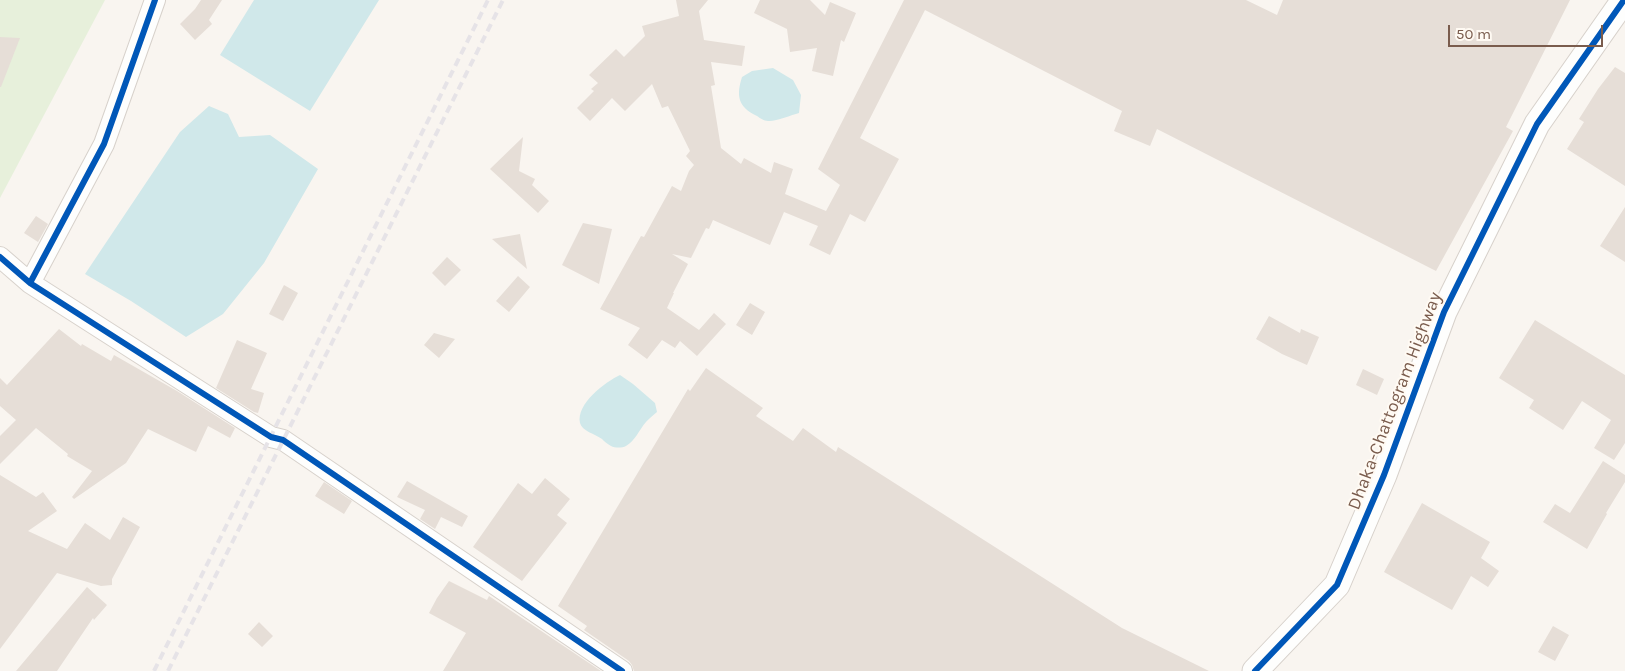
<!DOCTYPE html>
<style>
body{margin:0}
#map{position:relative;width:1625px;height:671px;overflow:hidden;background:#f9f5f0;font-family:Karla,sans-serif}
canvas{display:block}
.scale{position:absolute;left:1448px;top:25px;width:155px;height:22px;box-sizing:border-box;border:2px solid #7a5c4d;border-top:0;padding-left:6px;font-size:15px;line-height:18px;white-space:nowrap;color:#7a5c4d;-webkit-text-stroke:4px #fffaf3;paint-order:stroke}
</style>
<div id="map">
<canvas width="1625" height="671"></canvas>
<div class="scale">50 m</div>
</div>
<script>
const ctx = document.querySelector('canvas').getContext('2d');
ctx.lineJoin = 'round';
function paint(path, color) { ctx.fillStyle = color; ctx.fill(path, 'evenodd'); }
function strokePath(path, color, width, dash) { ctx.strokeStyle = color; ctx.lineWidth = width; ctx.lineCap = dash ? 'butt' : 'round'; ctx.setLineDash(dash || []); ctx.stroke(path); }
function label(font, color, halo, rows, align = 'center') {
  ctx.font = font + ' Karla,sans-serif'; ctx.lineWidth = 4; ctx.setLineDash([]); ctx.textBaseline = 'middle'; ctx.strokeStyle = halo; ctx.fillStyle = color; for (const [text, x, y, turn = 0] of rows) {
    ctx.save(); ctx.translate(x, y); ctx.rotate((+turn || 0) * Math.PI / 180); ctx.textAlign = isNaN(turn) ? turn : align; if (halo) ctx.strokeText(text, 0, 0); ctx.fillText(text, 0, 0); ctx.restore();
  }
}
paint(new Path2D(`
 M 0,0 L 105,0 L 0,198 Z`), '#e7f0db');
paint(new Path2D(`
 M 254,0 L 379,0 L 310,111 L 220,55 Z
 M 773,68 L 793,80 L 801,95 L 799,113 C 791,115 775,122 768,121 C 764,121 760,118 757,116 C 738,107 736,96 742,77 L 752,71 Z
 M 209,106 L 228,114 L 239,137 L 270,135 L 318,169 L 264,263 L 223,314 L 186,337 L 131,301 L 85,274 L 180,132 Z
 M 620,375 L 633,384 L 655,403 L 657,412 C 653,415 649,419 646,422 C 639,430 635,441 626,446 C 622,448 615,448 611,446 C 607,444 604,441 602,439 C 595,434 582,431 580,423 C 576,404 605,382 620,375 Z`), '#d0e8ea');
paint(new Path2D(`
 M 201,0 L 222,0 L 209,20 L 212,24 L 195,40 L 180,24 L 195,9 Z
 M 676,0 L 708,0 L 699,11 L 704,40 L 745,46 L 742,66 L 711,62 L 715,85 L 711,86 L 721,148 L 741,164 L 744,158 L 771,173 L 774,162 L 793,169 L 785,194 L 826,211 L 840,185 L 818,169 L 904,0 L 1246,0 L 1277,15 L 1283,0 L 1570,0 L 1506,127 L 1513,131 L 1436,271 L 1157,129 L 1150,146 L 1114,131 L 1122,111 L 925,10 L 860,138 L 899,159 L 865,222 L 850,214 L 830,255 L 809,245 L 818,226 L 784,212 L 770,245 L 713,220 L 709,229 L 706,228 L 691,258 L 672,254 L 688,264 L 673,293 L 674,293 L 667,308 L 699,330 L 714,313 L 726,324 L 697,356 L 680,341 L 675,348 L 662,340 L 647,359 L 628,345 L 640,328 L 600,309 L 641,236 L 644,237 L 672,186 L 681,191 L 689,171 L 694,165 L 686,156 L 690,151 L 668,106 L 662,108 L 652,84 L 625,111 L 612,98 L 590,121 L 577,108 L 594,91 L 591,89 L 598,83 L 589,75 L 616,49 L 624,57 L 645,36 L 642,26 L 679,16 Z
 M 760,0 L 810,0 L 825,15 L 830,2 L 856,13 L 844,42 L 841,40 L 833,76 L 812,71 L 817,48 L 790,52 L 787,29 L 754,13 Z
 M 0,37 L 20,38 L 1,87 L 0,87 Z
 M 1615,67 L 1625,73 L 1625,186 L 1567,149 L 1584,122 L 1579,119 L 1598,89 Z
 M 523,137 L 519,171 L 535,179 L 532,185 L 549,201 L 538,213 L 490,169 Z
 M 1625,207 L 1625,262 L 1600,246 Z
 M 36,216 L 48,224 L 38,242 L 24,233 Z
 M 583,223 L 612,229 L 599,284 L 562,265 Z
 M 520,234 L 527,269 L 492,239 Z
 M 447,257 L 461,270 L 445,286 L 432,273 Z
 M 518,276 L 530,287 L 509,312 L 496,301 Z
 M 284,285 L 298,293 L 283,321 L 269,314 Z
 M 750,303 L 765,312 L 752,335 L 736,325 Z
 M 1269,316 L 1300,333 L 1301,329 L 1319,337 L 1307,365 L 1282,354 L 1256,339 Z
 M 1535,320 L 1625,375 L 1625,443 L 1614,460 L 1594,448 L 1611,420 L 1582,401 L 1563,430 L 1529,408 L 1534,400 L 1499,378 Z
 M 59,329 L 81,346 L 82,344 L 111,361 L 114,355 L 177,391 L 235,428 L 230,438 L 208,426 L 196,452 L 148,429 L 126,463 L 74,499 L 72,497 L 92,471 L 67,456 L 68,454 L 36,428 L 0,464 L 0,436 L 16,420 L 0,406 L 0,378 L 7,385 Z
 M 434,333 L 455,339 L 439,358 L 424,345 Z
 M 237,340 L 267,353 L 251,389 L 264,393 L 258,413 L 254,412 L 216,388 Z
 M 706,368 L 763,408 L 756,416 L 793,441 L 803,428 L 836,452 L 838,447 L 1122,628 L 1209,671 L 634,671 L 632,665 L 629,661 L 584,630 L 587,626 L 558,606 L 688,389 L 690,391 Z
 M 1363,369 L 1384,379 L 1377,395 L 1356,385 Z
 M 1603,461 L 1625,475 L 1625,482 L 1606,513 L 1607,514 L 1587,549 L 1543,522 L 1555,504 L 1570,513 Z
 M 0,475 L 36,497 L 43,492 L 57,511 L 28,531 L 67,549 L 85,523 L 110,540 L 123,517 L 140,527 L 112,579 L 112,585 L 101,586 L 57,573 L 0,649 Z
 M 545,478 L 570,499 L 557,515 L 567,523 L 522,581 L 473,547 L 518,483 L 532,494 Z
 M 407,481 L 468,516 L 462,527 L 441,517 L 435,529 L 420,519 L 425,510 L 397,497 Z
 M 324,482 L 352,501 L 344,514 L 315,496 Z
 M 1422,503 L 1490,542 L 1481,558 L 1499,571 L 1488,587 L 1471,576 L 1452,610 L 1384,572 Z
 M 449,581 L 487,600 L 489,596 L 601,671 L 443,671 L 466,633 L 429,613 L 437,598 Z
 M 87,587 L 107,605 L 94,620 L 93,618 L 57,671 L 16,671 Z
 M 259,622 L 273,636 L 262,647 L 248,634 Z
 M 1553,626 L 1569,635 L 1555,661 L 1538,652 Z`), '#e6ded7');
const minor = new Path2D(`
 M 0,257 L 30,283 L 271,437 L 283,440 L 622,671
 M 30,283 L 104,144 L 155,0`);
const tertiary = new Path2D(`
 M 1255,671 L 1337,585 L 1384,475 L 1444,312 L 1537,124 L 1624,0`);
strokePath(minor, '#d7d1cb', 22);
strokePath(tertiary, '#d7d1cb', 27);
strokePath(minor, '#fefefd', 20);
strokePath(tertiary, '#fefefd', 25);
strokePath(new Path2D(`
 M 154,671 L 488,0
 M 168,671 L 503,0`), '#e6e3e7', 4, [8, 5]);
strokePath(new Path2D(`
 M 0,257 L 30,283 L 271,437 L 283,440 L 622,671
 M 30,283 L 104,144 L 155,0
 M 1255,671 L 1337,585 L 1384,475 L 1444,312 L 1537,124 L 1624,0`), '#0057b8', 6);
label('18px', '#7a5c4d', '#fffaf3', [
 ["Dhaka-Chattogram Highway",1395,401,-69]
]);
</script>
